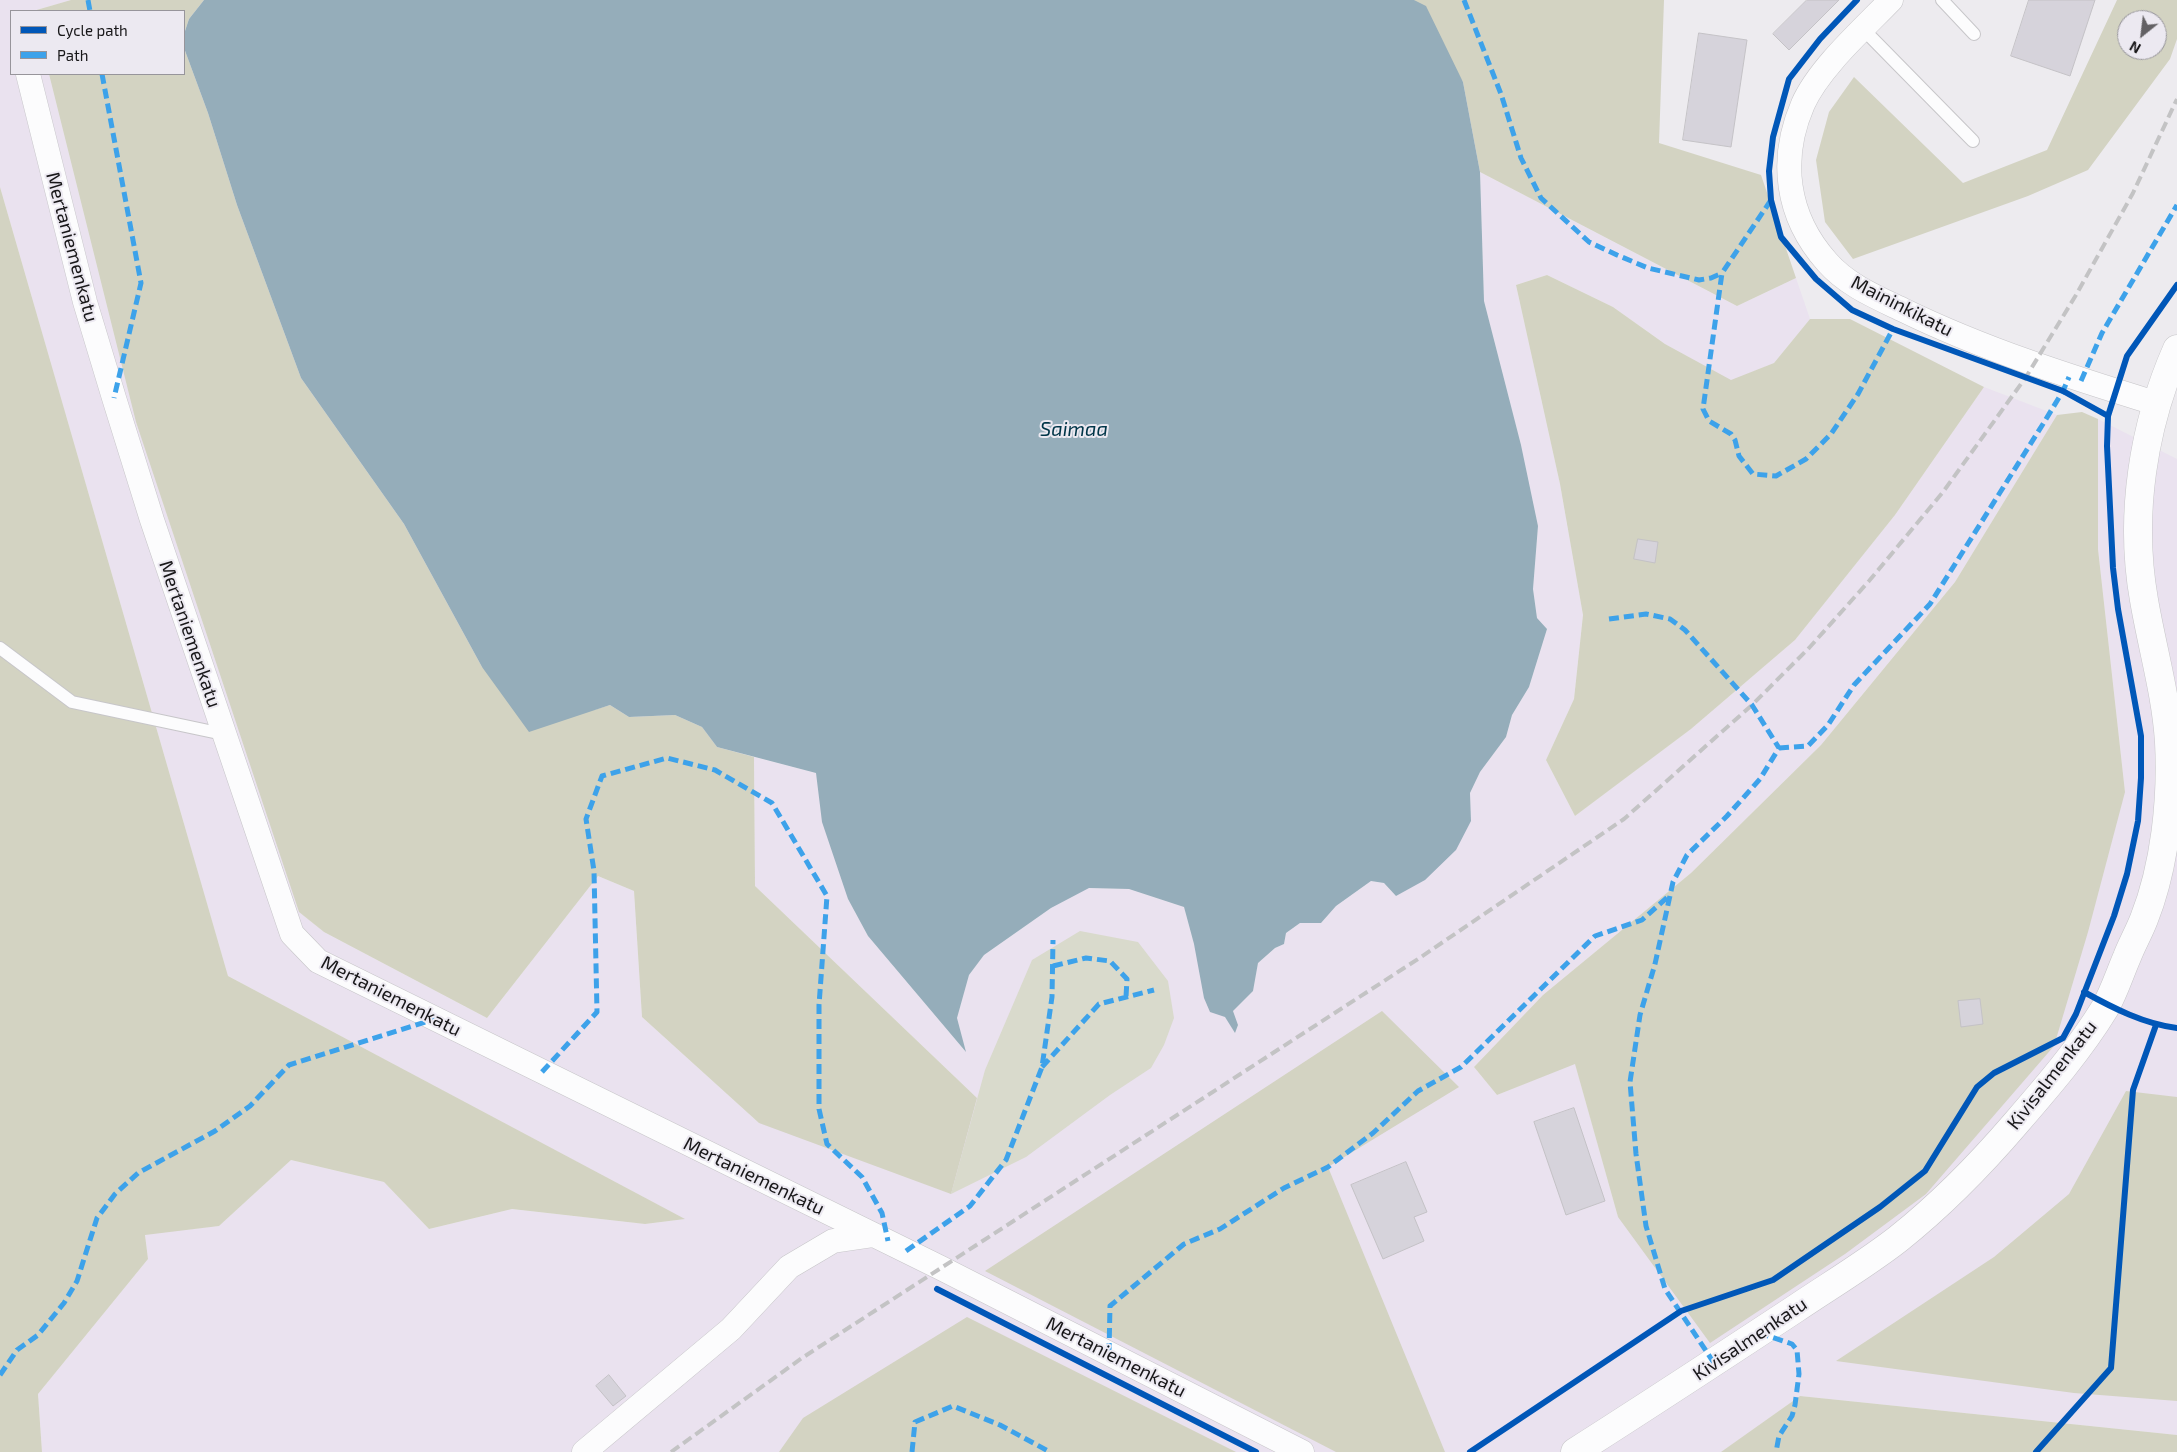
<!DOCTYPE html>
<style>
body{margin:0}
#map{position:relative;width:2177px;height:1452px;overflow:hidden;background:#edebef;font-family:"Exo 2",sans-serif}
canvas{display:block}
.legend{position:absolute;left:10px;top:10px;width:175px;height:65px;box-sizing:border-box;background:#ece9f1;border:1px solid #97959b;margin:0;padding:6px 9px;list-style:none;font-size:15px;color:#181719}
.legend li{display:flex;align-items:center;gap:10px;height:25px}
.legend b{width:25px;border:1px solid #97959b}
.north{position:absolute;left:2117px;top:10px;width:50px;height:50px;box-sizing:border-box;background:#ece9f1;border:1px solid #97959b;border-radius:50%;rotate:209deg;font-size:14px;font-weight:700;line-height:20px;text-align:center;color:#181719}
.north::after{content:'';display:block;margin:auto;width:18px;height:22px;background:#636164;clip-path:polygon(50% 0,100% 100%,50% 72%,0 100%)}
</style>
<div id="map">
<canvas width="2177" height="1452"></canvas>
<ul class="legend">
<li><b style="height:6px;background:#0057b8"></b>Cycle path</li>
<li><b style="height:6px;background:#3da2ea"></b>Path</li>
</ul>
<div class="north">N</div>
</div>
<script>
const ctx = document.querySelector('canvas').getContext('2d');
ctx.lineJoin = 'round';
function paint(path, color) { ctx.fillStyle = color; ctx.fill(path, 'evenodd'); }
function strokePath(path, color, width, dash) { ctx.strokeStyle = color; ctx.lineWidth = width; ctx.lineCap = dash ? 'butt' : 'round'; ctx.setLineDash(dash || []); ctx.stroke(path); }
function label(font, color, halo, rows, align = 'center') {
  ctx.font = font + ' "Exo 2",sans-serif'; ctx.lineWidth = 4; ctx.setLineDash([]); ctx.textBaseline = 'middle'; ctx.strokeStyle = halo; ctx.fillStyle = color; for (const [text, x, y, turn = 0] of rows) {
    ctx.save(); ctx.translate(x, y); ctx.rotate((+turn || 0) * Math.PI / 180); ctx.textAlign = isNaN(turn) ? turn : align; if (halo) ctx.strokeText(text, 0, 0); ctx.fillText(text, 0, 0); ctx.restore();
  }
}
paint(new Path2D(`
 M 0,0 L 71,0 L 33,11 L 11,11 L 11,74 L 49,74 L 136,422 L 299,912 L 324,932 L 487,1018 L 598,876 L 634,891 L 642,1017 L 759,1123 L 977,1098 L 755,886 L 754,757 L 816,773 L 848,899 L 868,936 L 965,1051 L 957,1018 L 969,975 L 984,955 L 1051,908 L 1088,888 L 1129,889 L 1184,907 L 1194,944 L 1225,1017 L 1235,1033 L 1238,1025 L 1233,1011 L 1253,991 L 1258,963 L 1275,948 L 1284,944 L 1286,933 L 1300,923 L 1321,923 L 1336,906 L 1371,881 L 1384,883 L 1396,896 L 1471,821 L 1470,793 L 1480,772 L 1506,737 L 1512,715 L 1529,687 L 1547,629 L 1537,618 L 1533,589 L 1538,526 L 1521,445 L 1484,301 L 1480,172 L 1737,306 L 1796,278 L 1810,319 L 1774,363 L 1731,381 L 1665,344 L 1613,307 L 1547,275 L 1516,285 L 1560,484 L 1583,615 L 1574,699 L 1546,760 L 1575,816 L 1691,729 L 1795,640 L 1895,515 L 1984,387 L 2057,415 L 1955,582 L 1821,745 L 1691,873 L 1543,995 L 1474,1067 L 1497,1095 L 1575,1063 L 1618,1217 L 2125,792 L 2098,549 L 2098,419 L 2177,459 L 2177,1435 L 1800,1396 L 1722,1452 L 42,1452 L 38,1394 L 148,1259 L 145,1234 L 219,1226 L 291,1160 L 384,1182 L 429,1229 L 512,1209 L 645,1224 L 684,1219 L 228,976 L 0,187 Z`), '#eae2ef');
paint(new Path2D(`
 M 1080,931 L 1138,942 L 1168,981 L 1174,1018 L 1164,1045 L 1151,1068 L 1110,1095 L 1026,1157 L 951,1194 L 985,1070 L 1032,960 Z`), '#d9dacc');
paint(new Path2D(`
 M 71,0 L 204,0 L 189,19 L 184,34 L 184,11 L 33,11 Z
 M 1414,0 L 1664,0 L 1659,143 L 1761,175 L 1796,278 L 1737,306 L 1480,172 L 1463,82 Z
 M 2117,0 L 2177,0 L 2177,39 L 2170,59 L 2088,170 L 2028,196 L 1853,259 L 1825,222 L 1816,160 L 1829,112 L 1854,77 L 1963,183 L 2047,150 ZM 2127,20 L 2157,20 L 2157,50 L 2127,50 Z
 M 184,48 L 208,113 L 237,205 L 301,378 L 404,524 L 482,667 L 594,710 L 610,705 L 629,717 L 675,715 L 702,727 L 717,747 L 754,757 L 755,886 L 977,1098 L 951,1194 L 759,1123 L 642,1017 L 634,891 L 598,876 L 487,1018 L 324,932 L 299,912 L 136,422 L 49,74 L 184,74 Z
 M 0,187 L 228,976 L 685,1219 L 645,1224 L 512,1209 L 429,1229 L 384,1182 L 291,1160 L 219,1226 L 145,1235 L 148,1259 L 38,1394 L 42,1452 L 0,1452 Z
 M 1547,275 L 1613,307 L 1665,344 L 1731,380 L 1774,363 L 1810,319 L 1850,319 L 1984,387 L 1895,515 L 1795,640 L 1691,729 L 1575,816 L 1546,760 L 1574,699 L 1583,615 L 1560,484 L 1516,285 Z
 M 2082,412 L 2098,419 L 2098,549 L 2125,792 L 2088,932 L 2054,1046 L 1926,1194 L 1845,1254 L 1710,1343 L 1618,1217 L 1575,1064 L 1497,1095 L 1474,1067 L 1543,995 L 1691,873 L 1821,745 L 1955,582 L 2057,415 Z
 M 1382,1011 L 1459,1087 L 1328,1167 L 1445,1452 L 1336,1452 L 985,1271 Z
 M 2126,1091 L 2177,1097 L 2177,1401 L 2074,1393 L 1836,1361 L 1994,1257 L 2069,1194 Z
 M 967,1317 L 1236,1452 L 779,1452 L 803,1418 Z
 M 1800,1396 L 2177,1435 L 2177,1452 L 1721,1452 Z`), '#d3d3c2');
paint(new Path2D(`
 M 204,0 L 1414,0 L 1426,6 L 1463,82 L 1480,172 L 1484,301 L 1521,445 L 1538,526 L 1533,589 L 1537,618 L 1547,629 L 1529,687 L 1512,715 L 1506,737 L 1480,772 L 1470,793 L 1471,821 L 1456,850 L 1425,880 L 1396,896 L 1384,883 L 1371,881 L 1336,906 L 1321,923 L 1300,923 L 1286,933 L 1284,944 L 1275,948 L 1258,963 L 1253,991 L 1233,1011 L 1238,1025 L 1235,1033 L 1225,1017 L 1210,1012 L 1204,998 L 1194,944 L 1184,907 L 1129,889 L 1089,888 L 1051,908 L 984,955 L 969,975 L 957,1018 L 966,1052 L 868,936 L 848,899 L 822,822 L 816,773 L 717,747 L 702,727 L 675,715 L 629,717 L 610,705 L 529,732 L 482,667 L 404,524 L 301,378 L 237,205 L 208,113 L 184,48 L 184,34 L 189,19 Z`), '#95adba');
const building = new Path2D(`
 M 1807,0 L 1839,0 L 1789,50 L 1773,34 Z
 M 2029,0 L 2095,0 L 2070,76 L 2011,56 Z
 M 1699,33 L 1747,40 L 1731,147 L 1683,140 Z
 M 1638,539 L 1658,542 L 1655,563 L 1634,559 Z
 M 1980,999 L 1983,1024 L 1961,1027 L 1958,1001 Z
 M 1574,1108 L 1605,1201 L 1566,1215 L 1534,1122 Z
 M 1406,1162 L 1427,1212 L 1414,1217 L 1424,1241 L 1383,1259 L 1351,1185 Z
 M 609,1375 L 626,1396 L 613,1406 L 596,1386 Z`);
paint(building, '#d6d3db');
strokePath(building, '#c4c2c6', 1);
const service = new Path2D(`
 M 1942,0 L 1974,34
 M 1863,29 L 1973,141
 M 0,648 L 72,702 L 223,734`);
const minor = new Path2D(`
 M 1891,0 C 1863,29 1819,68 1803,104 C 1779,159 1786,216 1827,262 C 1847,285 1876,297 1903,310 C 1985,350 2071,377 2158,404
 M 28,74 L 85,302 L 114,398 L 152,520 L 292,934 L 318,961 L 941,1268 L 1302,1452
 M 584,1452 L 731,1329 L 789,1267 L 833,1241 L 874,1235`);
const tertiary = new Path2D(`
 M 1575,1452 C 1649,1405 1722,1357 1795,1309 C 1829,1286 1866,1264 1898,1239 C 1942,1204 1980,1165 2016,1123 C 2048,1086 2080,1049 2105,1008 C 2114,992 2120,973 2127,957 C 2132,944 2139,932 2144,919 C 2165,866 2172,799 2169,742 C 2166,694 2152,647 2144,600 C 2129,516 2143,426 2177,349`);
strokePath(service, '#c7c6c9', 14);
strokePath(minor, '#c7c6c9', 25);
strokePath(tertiary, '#c7c6c9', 29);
strokePath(service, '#fcfcfd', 12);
strokePath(minor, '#fcfcfd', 24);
strokePath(tertiary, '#fcfcfd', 28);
strokePath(new Path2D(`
 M 671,1452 L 802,1358 L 1418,959 L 1624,819 L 1752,705 L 1809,648 L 1869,581 L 1943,492 L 2026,377 L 2076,295 L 2133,193 L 2177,99`), '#c3c3c4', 4, [10, 5]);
strokePath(new Path2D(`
 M 88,0 L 90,11
 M 1464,0 L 1501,94 L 1521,158 L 1541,198 L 1589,242 L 1617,255 L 1648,268 L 1699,280 L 1711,278 L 1722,273
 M 102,74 L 141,283 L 114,398
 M 1771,200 L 1722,273 L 1703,409 L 1709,421 L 1731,434 L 1735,440 L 1739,456 L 1753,474 L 1776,476 L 1806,459 L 1831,434 L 1858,394 L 1893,329
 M 2081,381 L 2102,333 L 2177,205
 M 1609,619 L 1646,614 L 1670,619 L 1685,630 L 1752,705 L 1779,748
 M 1779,748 L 1808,746 L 1828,725 L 1854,685 L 1930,604 L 2043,424 L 2063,391 L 2069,377
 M 1053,966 L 1086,958 L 1110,961 L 1127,979 L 1126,997
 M 1042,1067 L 1099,1004 L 1154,990
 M 542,1072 L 597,1012 L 594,871 L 586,819 L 602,776 L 667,758 L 715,770 L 772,803 L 827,896 L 819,1005 L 819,1109 L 827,1144 L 862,1177 L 882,1213 L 888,1241
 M 906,1251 L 970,1206 L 1006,1160 L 1042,1067 L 1052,997 L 1053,940
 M 1759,1333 L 1792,1344 L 1797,1350 L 1799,1374 L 1795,1405 L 1792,1416 L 1779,1436 L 1776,1452
 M 1109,1353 L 1110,1306 L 1184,1244 L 1220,1229 L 1284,1188 L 1328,1167 L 1373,1133 L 1418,1091 L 1461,1067 L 1595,936 L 1642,920 L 1670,895
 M 1714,1363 L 1665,1289 L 1646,1226 L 1636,1154 L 1630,1082 L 1640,1015 L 1655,964 L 1673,882 L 1687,855 L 1727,816 L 1760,779 L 1779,748
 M 0,1375 L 17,1350 L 38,1335 L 64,1303 L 77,1281 L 97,1218 L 115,1194 L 138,1173 L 215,1131 L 250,1106 L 289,1065 L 435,1019
 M 912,1452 L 915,1422 L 953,1406 L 1000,1425 L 1050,1452`), '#3da2ea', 5, [10, 5]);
strokePath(new Path2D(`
 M 1857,0 L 1820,39 L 1789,79 L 1773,137 L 1769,171 L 1771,200 L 1781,237 L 1816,279 L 1852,310 L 1893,329 L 2063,391 L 2108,416
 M 2084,992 C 2113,1008 2144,1024 2177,1028
 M 937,1289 L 1256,1452
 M 1470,1452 L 1681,1311 L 1773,1280 L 1880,1207 L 1925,1171 L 1977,1087 L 1994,1073 L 2063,1038 L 2076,1014 L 2114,916 L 2127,874 L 2138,821 L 2141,778 L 2141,736 L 2118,609 L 2113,568 L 2107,446 L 2108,416 L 2127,356 L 2177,285
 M 2036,1452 L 2111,1368 L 2133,1090 L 2156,1025`), '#0057b8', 6);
label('19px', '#181719', '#ece9f1', [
 ["Mertaniemenkatu",72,247,75],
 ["Maininkikatu",1902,306,27],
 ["Mertaniemenkatu",190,634,71],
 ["Mertaniemenkatu",391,996,27],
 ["Kivisalmenkatu",2052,1075,-52],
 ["Mertaniemenkatu",754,1176,26],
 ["Kivisalmenkatu",1750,1339,-34],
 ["Mertaniemenkatu",1116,1357,27]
]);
label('italic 20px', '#003548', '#ece9f1', [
 ["Saimaa",1074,429]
]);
</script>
